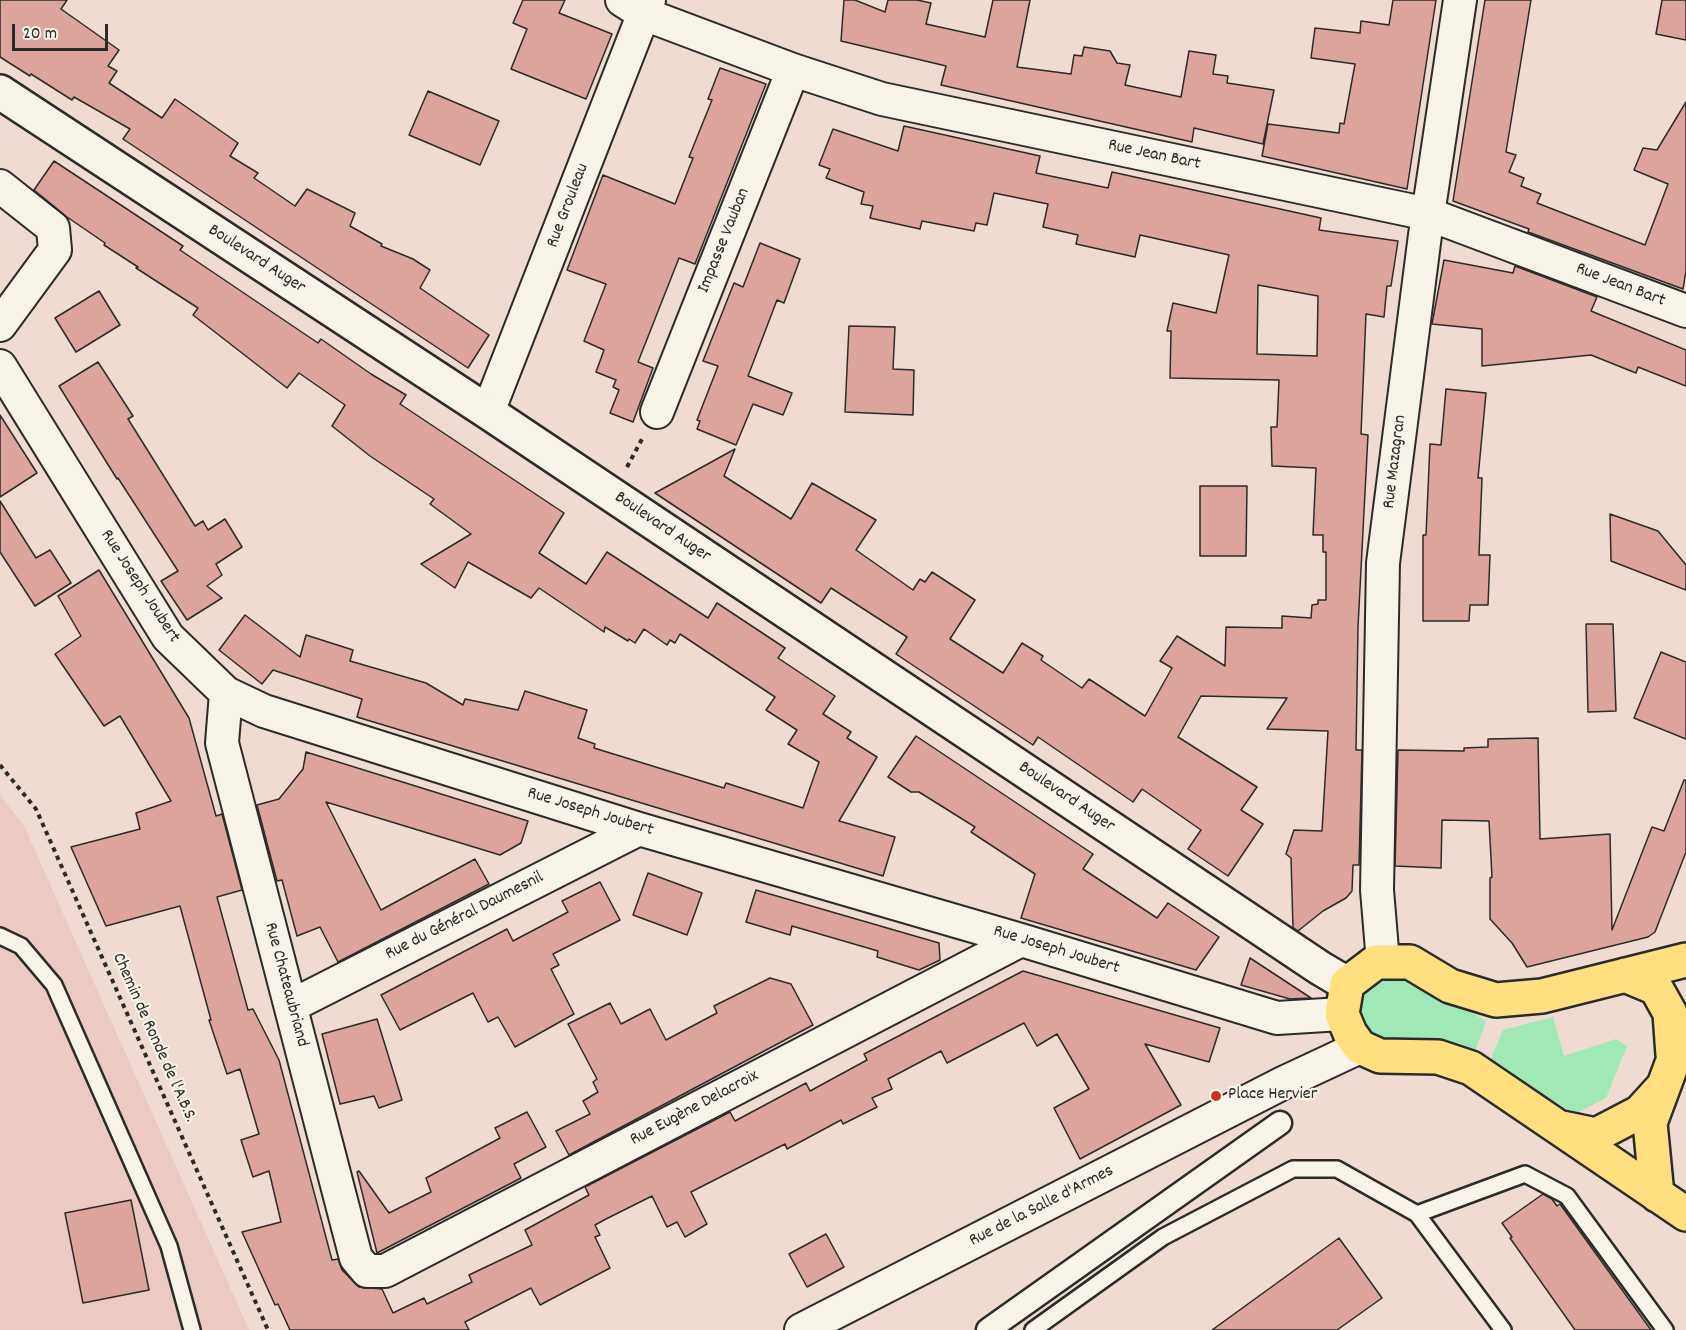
<!DOCTYPE html>
<meta charset="utf-8">
<style>
body{margin:0}
#map{position:relative;width:1686px;height:1330px;overflow:hidden;background:#efdbd2;font-family:Dekko,sans-serif}
canvas{display:block}
.scale{position:absolute;left:12px;top:24px;width:96px;height:27px;box-sizing:border-box;border:3px solid #2b2b2b;border-top:0;padding-left:8px;font-size:18px;line-height:21px;white-space:nowrap;color:#2b2b2b;-webkit-text-stroke:4px #f7f3e8;paint-order:stroke}
</style>
<div id="map">
<canvas width="1686" height="1330"></canvas>
<div class="scale">20 m</div>
</div>
<script>
const ctx = document.querySelector('canvas').getContext('2d');
ctx.lineJoin = 'round';
function paint(path, color) { ctx.fillStyle = color; ctx.fill(path, 'evenodd'); }
function strokePath(path, color, width, dash) { ctx.strokeStyle = color; ctx.lineWidth = width; ctx.lineCap = dash ? 'butt' : 'round'; ctx.setLineDash(dash || []); ctx.stroke(path); }
function label(font, color, halo, rows, align = 'center') {
  ctx.font = font + ' Dekko,sans-serif'; ctx.lineWidth = 4.5; ctx.setLineDash([]); ctx.textBaseline = 'middle'; ctx.strokeStyle = halo; ctx.fillStyle = color; for (const [text, x, y, turn = 0] of rows) {
    ctx.save(); ctx.translate(x, y); ctx.rotate((+turn || 0) * Math.PI / 180); ctx.textAlign = isNaN(turn) ? turn : align; if (halo) ctx.strokeText(text, 0, 0); ctx.fillText(text, 0, 0); ctx.restore();
  }
}
paint(new Path2D(`
 M 0,795 L 24,826 L 249,1330 L 0,1330 Z`), '#eacac2');
paint(new Path2D(`
 M 1395,973 L 1443,996 L 1486,1021 L 1474,1054 C 1443,1023 1388,1068 1363,1024 C 1359,1017 1359,1005 1357,997 L 1369,982 Z
 M 1553,1017 L 1564,1056 L 1616,1039 L 1627,1046 L 1606,1098 L 1575,1114 L 1490,1061 L 1503,1030 Z`), '#a0e9b7');
const building = new Path2D(`
 M 0,0 L 67,0 L 61,9 L 119,50 L 108,66 L 117,71 L 109,83 L 162,118 L 175,99 L 238,143 L 230,156 L 258,173 L 254,178 L 295,206 L 307,189 L 355,213 L 350,226 L 382,244 L 381,246 L 413,259 L 430,270 L 420,288 L 489,335 L 468,368 L 123,139 L 130,129 L 74,97 L 72,100 L 31,74 L 30,76 L 0,57 Z
 M 523,0 L 565,0 L 559,13 L 612,34 L 586,99 L 511,69 L 527,29 L 513,23 Z
 M 844,0 L 855,0 L 885,12 L 888,0 L 917,0 L 931,3 L 926,24 L 985,37 L 993,0 L 1030,0 L 1017,67 L 1071,74 L 1074,55 L 1082,56 L 1084,47 L 1110,51 L 1117,63 L 1130,65 L 1125,85 L 1181,97 L 1189,51 L 1216,55 L 1213,74 L 1228,76 L 1227,83 L 1274,90 L 1263,144 L 1194,128 L 1192,142 L 941,85 L 946,66 L 841,41 Z
 M 1393,0 L 1436,0 L 1407,189 L 1262,156 L 1268,124 L 1339,133 L 1340,123 L 1344,124 L 1355,64 L 1311,58 L 1315,28 L 1360,33 L 1361,21 L 1389,25 Z
 M 1485,0 L 1531,0 L 1506,152 L 1516,155 L 1509,172 L 1524,178 L 1521,186 L 1541,194 L 1537,203 L 1645,245 L 1668,184 L 1634,170 L 1643,148 L 1657,150 L 1686,102 L 1686,271 L 1683,289 L 1528,232 L 1529,229 L 1453,201 Z
 M 1662,0 L 1686,0 L 1686,40 L 1656,34 Z
 M 720,68 L 766,84 L 695,264 L 679,258 L 638,362 L 653,368 L 633,422 L 610,413 L 619,390 L 613,387 L 616,380 L 596,372 L 604,350 L 584,341 L 606,284 L 567,270 L 603,175 L 675,204 L 693,158 L 689,157 L 712,100 L 708,99 Z
 M 428,91 L 499,121 L 480,165 L 409,135 Z
 M 904,126 L 1040,156 L 1036,173 L 1108,188 L 1112,172 L 1321,218 L 1319,230 L 1398,241 L 1391,286 L 1387,286 L 1384,317 L 1366,314 L 1361,434 L 1368,435 L 1358,627 L 1356,750 L 1362,750 L 1359,865 L 1353,865 L 1352,891 L 1346,898 L 1323,911 L 1298,931 L 1293,928 L 1291,858 L 1286,854 L 1294,830 L 1322,831 L 1328,731 L 1267,729 L 1287,698 L 1201,696 L 1178,737 L 1257,787 L 1241,810 L 1263,824 L 1228,876 L 1188,849 L 1201,830 L 1142,789 L 1133,802 L 1038,737 L 1033,745 L 896,654 L 907,637 L 831,588 L 821,603 L 655,493 L 735,449 L 724,476 L 791,519 L 812,483 L 876,520 L 856,550 L 913,590 L 920,579 L 925,582 L 932,572 L 975,600 L 950,639 L 1003,673 L 1022,643 L 1043,656 L 1041,660 L 1082,688 L 1089,679 L 1145,716 L 1172,668 L 1160,661 L 1177,636 L 1225,666 L 1226,627 L 1282,628 L 1282,616 L 1311,618 L 1312,605 L 1318,604 L 1318,600 L 1326,600 L 1326,552 L 1323,552 L 1323,535 L 1313,535 L 1316,468 L 1272,466 L 1271,427 L 1277,427 L 1279,380 L 1170,378 L 1171,331 L 1167,331 L 1173,303 L 1216,313 L 1229,255 L 1140,235 L 1135,257 L 1076,244 L 1078,235 L 1043,227 L 1048,204 L 994,193 L 987,225 L 976,223 L 974,231 L 922,221 L 920,229 L 870,218 L 873,206 L 861,204 L 864,192 L 826,178 L 830,169 L 819,165 L 833,129 L 898,151 ZM 1258,285 L 1318,296 L 1317,356 L 1257,354 Z
 M 54,161 L 183,246 L 180,250 L 318,343 L 321,339 L 371,374 L 406,395 L 400,404 L 564,513 L 539,553 L 586,584 L 607,552 L 708,618 L 717,603 L 785,648 L 778,658 L 835,696 L 823,714 L 851,732 L 847,738 L 877,757 L 839,821 L 895,837 L 883,876 L 357,717 L 362,699 L 273,670 L 262,684 L 219,650 L 245,615 L 300,657 L 306,635 L 353,650 L 350,661 L 426,683 L 463,705 L 465,699 L 518,710 L 525,691 L 587,710 L 578,738 L 595,744 L 594,748 L 724,788 L 726,783 L 803,808 L 819,762 L 788,744 L 797,730 L 766,710 L 775,697 L 680,634 L 675,643 L 670,640 L 667,645 L 644,629 L 635,643 L 629,639 L 628,641 L 605,627 L 604,632 L 539,588 L 531,598 L 468,562 L 455,588 L 421,564 L 471,534 L 430,504 L 434,499 L 370,456 L 332,426 L 345,405 L 299,373 L 287,388 L 193,315 L 198,308 L 136,268 L 138,267 L 104,245 L 105,243 L 67,217 L 34,190 Z
 M 760,243 L 800,259 L 784,303 L 777,300 L 748,376 L 792,393 L 783,415 L 753,404 L 736,445 L 697,429 L 700,421 L 697,420 L 718,366 L 703,361 L 734,283 L 743,287 Z
 M 1444,260 L 1513,273 L 1515,266 L 1597,297 L 1591,311 L 1686,350 L 1686,386 L 1638,367 L 1636,373 L 1591,355 L 1482,366 L 1482,329 L 1432,324 Z
 M 99,291 L 120,325 L 76,352 L 55,318 Z
 M 849,326 L 895,327 L 893,369 L 914,370 L 913,415 L 845,412 Z
 M 98,362 L 133,416 L 128,419 L 195,526 L 203,521 L 208,530 L 225,519 L 242,547 L 216,564 L 222,575 L 207,586 L 222,598 L 187,620 L 161,581 L 178,571 L 118,478 L 117,479 L 59,386 Z
 M 1446,389 L 1486,393 L 1478,478 L 1482,478 L 1479,555 L 1490,555 L 1488,605 L 1470,605 L 1469,621 L 1423,621 L 1423,535 L 1426,535 L 1430,444 L 1441,445 Z
 M 0,415 L 37,473 L 0,497 Z
 M 1200,486 L 1247,486 L 1246,556 L 1200,556 Z
 M 0,501 L 36,558 L 50,550 L 71,583 L 35,606 L 0,552 Z
 M 1610,514 L 1658,531 L 1686,565 L 1686,590 L 1611,561 Z
 M 99,570 L 189,718 L 216,816 L 222,814 L 242,890 L 217,897 L 248,1010 L 253,1009 L 279,1060 L 332,1260 L 338,1259 L 342,1270 L 359,1287 L 382,1289 L 393,1313 L 424,1298 L 427,1304 L 472,1282 L 469,1275 L 532,1245 L 525,1230 L 589,1195 L 585,1187 L 730,1112 L 735,1121 L 806,1083 L 810,1091 L 867,1060 L 864,1054 L 1023,971 L 1220,1028 L 1209,1062 L 1145,1044 L 1181,1105 L 1080,1159 L 1054,1108 L 1089,1089 L 1057,1034 L 1037,1046 L 1024,1023 L 947,1063 L 941,1051 L 888,1079 L 892,1089 L 872,1098 L 877,1107 L 843,1124 L 841,1120 L 787,1149 L 785,1144 L 691,1192 L 707,1224 L 685,1237 L 677,1222 L 667,1227 L 652,1196 L 606,1219 L 595,1225 L 600,1235 L 595,1237 L 610,1268 L 540,1305 L 531,1288 L 465,1322 L 469,1330 L 290,1330 L 278,1304 L 275,1305 L 242,1232 L 281,1222 L 269,1171 L 253,1177 L 241,1140 L 259,1134 L 240,1069 L 227,1074 L 209,1020 L 211,1020 L 180,906 L 106,926 L 71,847 L 140,829 L 136,813 L 171,801 L 120,716 L 104,726 L 55,654 L 81,636 L 58,596 Z
 M 1586,624 L 1613,624 L 1616,711 L 1588,712 Z
 M 1661,652 L 1686,662 L 1686,739 L 1634,718 Z
 M 916,736 L 1093,854 L 1083,869 L 1157,918 L 1168,903 L 1219,937 L 1196,970 L 1021,918 L 1035,874 L 971,832 L 975,827 L 919,792 L 911,792 L 888,777 Z
 M 1538,738 L 1540,839 L 1610,834 L 1612,930 L 1652,827 L 1664,831 L 1684,780 L 1686,780 L 1686,852 L 1655,932 L 1648,937 L 1527,967 L 1512,943 L 1490,919 L 1490,878 L 1492,877 L 1489,821 L 1442,820 L 1441,868 L 1395,866 L 1398,750 L 1464,751 L 1464,748 L 1488,747 L 1488,739 Z
 M 306,752 L 528,821 L 521,843 L 500,855 L 326,802 L 381,910 L 475,859 L 489,884 L 338,962 L 320,927 L 297,936 L 282,880 L 277,881 L 257,805 L 279,799 L 303,769 Z
 M 648,873 L 702,893 L 687,935 L 633,915 Z
 M 600,882 L 620,920 L 553,954 L 559,965 L 551,969 L 574,1014 L 515,1047 L 498,1017 L 488,1022 L 473,993 L 400,1030 L 381,995 L 507,929 L 513,941 L 568,912 L 562,901 Z
 M 756,890 L 939,943 L 940,960 L 919,970 L 877,957 L 878,951 L 792,926 L 790,935 L 746,922 Z
 M 1250,958 L 1311,998 L 1290,999 L 1241,985 Z
 M 770,978 L 791,984 L 813,1025 L 569,1155 L 556,1131 L 590,1114 L 583,1101 L 598,1092 L 593,1082 L 597,1079 L 568,1024 L 610,1003 L 621,1024 L 650,1009 L 666,1040 L 717,1013 L 714,1006 Z
 M 377,1019 L 402,1100 L 379,1108 L 374,1096 L 340,1104 L 322,1034 Z
 M 527,1112 L 546,1147 L 514,1164 L 521,1178 L 377,1253 L 357,1172 L 359,1171 L 389,1213 L 431,1192 L 426,1178 L 500,1138 L 495,1128 Z
 M 1543,1194 L 1552,1199 L 1557,1206 L 1560,1204 L 1651,1330 L 1575,1330 L 1510,1238 L 1512,1237 L 1502,1223 Z
 M 131,1200 L 149,1290 L 83,1303 L 65,1213 Z
 M 826,1234 L 844,1267 L 807,1287 L 789,1254 Z
 M 1339,1238 L 1382,1298 L 1337,1330 L 1212,1330 Z`);
paint(building, '#dda39d');
strokePath(building, '#2b2b2b', 1.5);
const service = new Path2D(`
 M 0,936 L 21,946 L 54,985 L 169,1246 L 192,1330
 M 1417,1214 L 1525,1174 L 1567,1196 L 1665,1330
 M 1033,1330 L 1163,1237 L 1293,1169 L 1337,1169 L 1417,1214 L 1503,1330`);
const pedestrian = new Path2D(`
 M 988,1330 L 1280,1123`);
const minor = new Path2D(`
 M 622,0 L 644,14 L 793,70 L 882,99 L 1428,214 L 1686,311
 M 0,186 L 53,228 L 55,250 L 0,325
 M 0,366 L 168,637 L 226,693 L 264,711 L 639,829 L 1021,940 L 1277,1018 L 1342,1014
 M 488,412 L 649,0
 M 657,412 L 793,70
 M 226,693 L 222,743 L 356,1258 L 367,1271 L 385,1271 L 1021,940
 M 1383,962 L 1377,890 L 1383,563 L 1425,235 L 1460,0
 M 291,1006 L 639,829
 M 801,1330 L 1283,1083 L 1360,1047`);
const tertiary = new Path2D(`
 M 0,92 L 488,412 L 1320,968 L 1347,984`);
const primary = new Path2D(`
 M 1686,960 L 1542,996 L 1496,1000 L 1450,986 L 1410,962 L 1376,962 L 1347,984 L 1342,1014 L 1350,1033 L 1360,1047 L 1380,1056 L 1438,1057 L 1471,1068 L 1686,1214
 M 1625,975 L 1656,988 L 1670,1013 L 1673,1055
 M 1562,1128 L 1596,1135 L 1640,1112 L 1661,1089
 M 1657,1195 L 1650,1123 L 1686,1026`);
strokePath(service, '#2b2b2b', 20);
strokePath(pedestrian, '#2b2b2b', 27);
strokePath(minor, '#2b2b2b', 36);
strokePath(tertiary, '#2b2b2b', 38);
strokePath(primary, '#2b2b2b', 38);
strokePath(new Path2D(`
 M 627,467 L 642,439
 M 0,765 L 36,809 L 268,1330`), '#2b2b2b', 4, [4.5, 4.5]);
strokePath(service, '#f7f3e8', 15);
strokePath(pedestrian, '#f7f3e8', 22);
strokePath(minor, '#f7f3e8', 32);
strokePath(tertiary, '#f7f3e8', 33);
strokePath(primary, '#ffdf80', 33);
for (const [x, y, r, color] of [
 [1216,1096,6,"#c8321e"]
]) { const dot = new Path2D(); dot.arc(x, y, r, 0, 2 * Math.PI); ctx.fillStyle = color; ctx.fill(dot); strokePath(dot, '#f7f3e8', 2); }
label('18px', '#2b2b2b', '#f7f3e8', [
 ["Rue Jean Bart",1154,156,12],
 ["Rue Grouleau",569,206,-69],
 ["Impasse Vauban",725,241,-68],
 ["Boulevard Auger",256,260,33],
 ["Rue Jean Bart",1620,286,21],
 ["Rue Mazagran",1396,462,-83],
 ["Boulevard Auger",662,528,34],
 ["Rue Joseph Joubert",139,587,57],
 ["Boulevard Auger",1066,798,34],
 ["Rue Joseph Joubert",590,813,17],
 ["Rue du Général Daumesnil",465,917,-27],
 ["Rue Joseph Joubert",1056,951,17],
 ["Rue Chateaubriand",285,985,75],
 ["Chemin de Ronde de l'A.B.S.",153,1038,66],
 ["Rue Eugène Delacroix",695,1109,-28],
 ["Rue de la Salle d'Armes",1042,1207,-27]
]);
label('18px', '#2b2b2b', '#f7f3e8', [
 ["Place Hervier",1228,1096]
], 'left');
</script>
